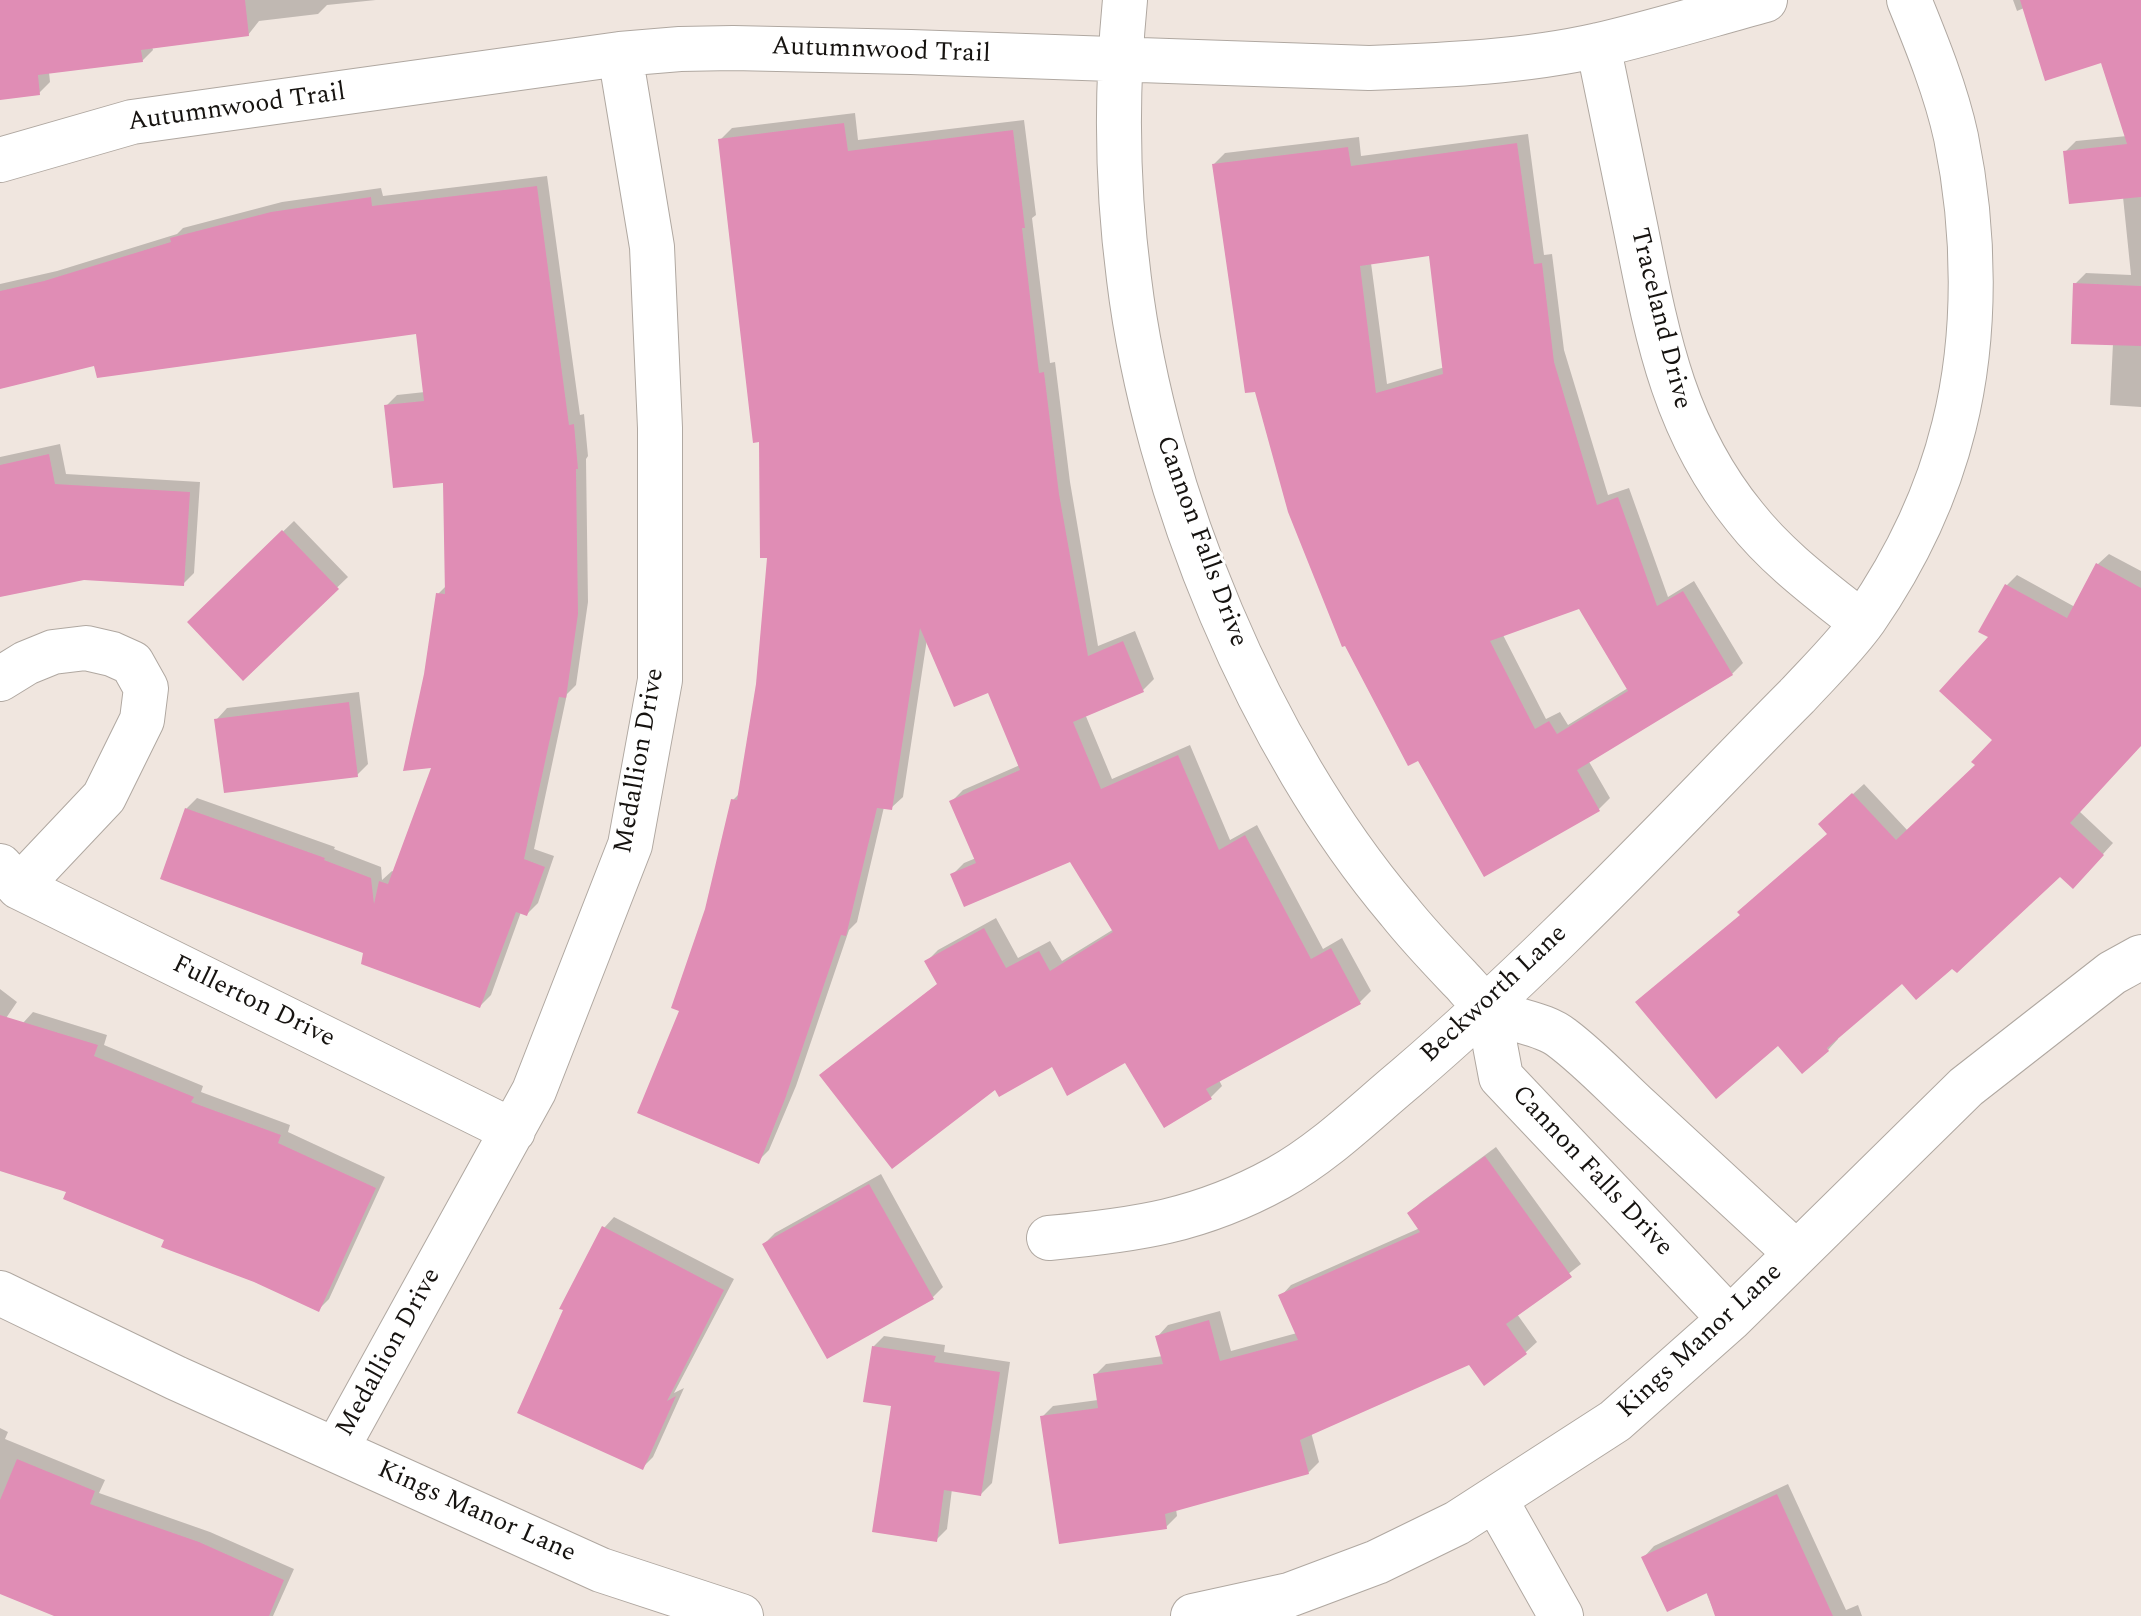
<!DOCTYPE html>
<style>
body{margin:0}
canvas{display:block;background:#f0e6df}
</style>
<canvas width="2141" height="1616"></canvas>
<script>
const ctx = document.querySelector('canvas').getContext('2d');
ctx.lineJoin = 'round';
function paint(path, color) { ctx.fillStyle = color; ctx.fill(path, 'evenodd'); }
function strokePath(path, color, width, dash) { ctx.strokeStyle = color; ctx.lineWidth = width; ctx.lineCap = dash ? 'butt' : 'round'; ctx.setLineDash(dash || []); ctx.stroke(path); }
function label(font, color, halo, rows, align = 'center') {
  ctx.font = font + ' Spectral,serif'; ctx.lineWidth = 6; ctx.setLineDash([]); ctx.textBaseline = 'middle'; ctx.strokeStyle = halo; ctx.fillStyle = color; for (const [text, x, y, turn = 0] of rows) {
    ctx.save(); ctx.translate(x, y); ctx.rotate((+turn || 0) * Math.PI / 180); ctx.textAlign = isNaN(turn) ? turn : align; if (halo) ctx.strokeText(text, 0, 0); ctx.fillText(text, 0, 0); ctx.restore();
  }
}
paint(new Path2D(`
 M 0,0 L 376,0 L 327,5 L 318,14 L 259,21 L 248,35 L 152,46 L 153,50 L 142,61 L 49,72 L 50,82 L 39,93 L 0,98 Z
 M 2013,0 L 2141,0 L 2141,407 L 2110,405 L 2113,343 L 2075,284 L 2086,273 L 2131,275 L 2123,197 L 2065,152 L 2076,141 L 2127,136 L 2102,61 L 2024,8 L 2017,11 Z
 M 855,113 L 858,140 L 1024,120 L 1036,215 L 1032,218 L 1050,363 L 1055,362 L 1070,482 L 1098,646 L 1135,631 L 1154,679 L 1143,690 L 1085,714 L 1112,779 L 1190,745 L 1230,840 L 1257,825 L 1323,949 L 1342,938 L 1371,991 L 1360,1002 L 1219,1080 L 1222,1086 L 1211,1097 L 1165,1125 L 1125,1060 L 1053,1065 L 996,1087 L 822,1075 L 939,983 L 927,961 L 938,950 L 996,918 L 1018,958 L 1050,941 L 1062,961 L 1114,929 L 1071,859 L 953,874 L 964,863 L 976,858 L 952,801 L 963,790 L 1020,765 L 989,690 L 927,639 L 903,797 L 891,808 L 884,807 L 857,922 L 849,930 L 796,1086 L 769,1150 L 758,1161 L 682,1010 L 733,800 L 740,793 L 758,684 L 769,556 L 761,440 L 720,140 L 732,128 Z
 M 1528,134 L 1544,255 L 1552,254 L 1564,350 L 1608,495 L 1629,488 L 1668,597 L 1694,581 L 1743,663 L 1732,674 L 1588,760 L 1610,798 L 1599,809 L 1485,874 L 1214,164 L 1225,153 L 1359,137 L 1361,156 ZM 1431,254 L 1445,367 L 1387,384 L 1371,263 ZM 1580,607 L 1628,688 L 1568,725 L 1560,712 L 1546,719 L 1503,635 Z
 M 547,176 L 580,415 L 584,414 L 588,456 L 586,459 L 588,602 L 576,685 L 567,694 L 534,849 L 554,856 L 538,903 L 527,914 L 521,912 L 491,995 L 480,1006 L 366,951 L 186,809 L 197,798 L 335,847 L 334,849 L 381,867 L 382,880 L 392,871 L 395,872 L 434,765 L 426,674 L 438,594 L 447,585 L 445,481 L 386,406 L 397,395 L 425,392 L 417,331 L 95,364 L 0,387 L 0,284 L 57,271 L 177,234 L 183,228 L 282,202 L 381,188 L 383,196 Z
 M 60,444 L 66,474 L 200,482 L 194,573 L 183,584 L 84,577 L 0,595 L 0,457 Z
 M 294,521 L 348,577 L 243,678 L 189,622 Z
 M 2109,554 L 2141,571 L 2141,730 L 2079,811 L 2113,843 L 2083,876 L 2060,874 L 1953,966 L 1902,981 L 1837,1037 L 1838,1039 L 1828,1050 L 1742,914 L 1829,833 L 1831,814 L 1864,784 L 1908,831 L 1977,765 L 1994,740 L 1991,637 L 2006,586 L 2017,575 L 2075,607 L 2098,564 Z
 M 359,692 L 368,764 L 357,775 L 217,719 L 227,708 Z
 M 0,989 L 17,1002 L 0,1027 Z
 M 33,1012 L 107,1035 L 104,1045 L 203,1086 L 201,1092 L 290,1125 L 288,1132 L 385,1177 L 329,1299 L 318,1310 L 69,1191 L 0,1169 L 0,1096 L 23,1023 Z
 M 1496,1147 L 1581,1264 L 1517,1314 L 1537,1342 L 1526,1352 L 1469,1362 L 1311,1432 L 1319,1462 L 1308,1473 L 1176,1509 L 1177,1516 L 1166,1527 L 1042,1417 L 1053,1406 L 1098,1400 L 1095,1375 L 1106,1364 L 1163,1356 L 1158,1336 L 1168,1325 L 1220,1311 L 1231,1351 L 1297,1333 L 1281,1296 L 1291,1285 L 1420,1228 L 1410,1213 L 1420,1203 Z
 M 881,1174 L 943,1287 L 933,1297 L 764,1244 L 775,1233 Z
 M 614,1217 L 734,1279 L 674,1393 L 684,1388 L 653,1457 L 642,1468 L 604,1228 Z
 M 884,1336 L 945,1345 L 944,1352 L 1010,1362 L 992,1483 L 981,1494 L 952,1489 L 947,1529 L 936,1540 L 873,1347 Z
 M 0,1428 L 8,1432 L 5,1439 L 105,1480 L 99,1493 L 210,1532 L 294,1569 L 273,1616 L 59,1616 L 0,1591 Z
 M 1788,1484 L 1846,1610 L 1858,1605 L 1862,1616 L 1716,1616 L 1706,1592 L 1644,1557 L 1654,1546 Z`), '#0003');
paint(new Path2D(`
 M 0,0 L 245,0 L 249,36 L 141,50 L 143,62 L 38,75 L 40,95 L 0,100 Z
 M 2020,0 L 2141,0 L 2141,197 L 2069,204 L 2063,151 L 2127,144 L 2101,63 L 2045,81 Z
 M 844,123 L 848,151 L 1013,130 L 1025,228 L 1022,228 L 1039,373 L 1044,372 L 1059,494 L 1088,656 L 1123,641 L 1144,692 L 1073,722 L 1101,789 L 1178,755 L 1219,850 L 1245,835 L 1311,959 L 1331,948 L 1361,1004 L 1206,1089 L 1212,1099 L 1164,1128 L 1125,1063 L 1067,1096 L 1052,1067 L 999,1097 L 995,1090 L 892,1169 L 819,1075 L 937,984 L 924,961 L 984,928 L 1006,968 L 1039,951 L 1050,971 L 1113,932 L 1070,862 L 964,907 L 950,874 L 976,863 L 949,801 L 1020,770 L 988,693 L 954,707 L 920,628 L 892,810 L 877,808 L 846,936 L 841,935 L 785,1099 L 759,1164 L 637,1113 L 679,1011 L 671,1008 L 705,909 L 731,799 L 737,800 L 756,684 L 767,558 L 760,558 L 759,442 L 753,443 L 718,139 Z
 M 1517,143 L 1534,264 L 1542,263 L 1554,362 L 1597,505 L 1618,497 L 1657,606 L 1683,591 L 1733,675 L 1577,770 L 1600,811 L 1484,877 L 1418,761 L 1408,766 L 1345,646 L 1342,647 L 1288,512 L 1255,392 L 1245,393 L 1212,164 L 1348,147 L 1351,166 ZM 1429,256 L 1443,374 L 1376,393 L 1360,266 ZM 1579,609 L 1628,691 L 1557,734 L 1549,721 L 1535,729 L 1490,641 Z
 M 537,186 L 569,425 L 574,424 L 578,469 L 576,469 L 578,614 L 566,698 L 559,697 L 524,859 L 545,867 L 527,916 L 516,912 L 480,1008 L 361,964 L 363,953 L 160,879 L 185,808 L 325,858 L 324,860 L 371,878 L 374,904 L 379,881 L 388,884 L 431,768 L 403,771 L 424,674 L 436,593 L 445,594 L 443,483 L 393,488 L 384,405 L 424,401 L 416,334 L 97,378 L 94,366 L 0,389 L 0,291 L 44,281 L 171,242 L 170,238 L 271,212 L 371,197 L 372,206 Z
 M 2073,283 L 2141,286 L 2141,346 L 2071,344 Z
 M 49,454 L 55,484 L 190,492 L 184,586 L 84,580 L 0,597 L 0,465 Z
 M 282,530 L 339,589 L 243,681 L 187,622 Z
 M 2096,563 L 2141,588 L 2141,746 L 2070,823 L 2104,855 L 2073,889 L 2060,877 L 1957,973 L 1952,969 L 1916,1000 L 1902,984 L 1827,1048 L 1829,1051 L 1802,1074 L 1778,1046 L 1716,1099 L 1635,1002 L 1740,915 L 1737,912 L 1827,834 L 1818,824 L 1852,793 L 1896,840 L 1975,765 L 1971,762 L 1992,740 L 1939,691 L 1988,637 L 1978,632 L 2005,584 L 2067,618 Z
 M 349,702 L 358,777 L 224,793 L 214,719 Z
 M 0,1015 L 98,1045 L 94,1056 L 194,1097 L 191,1102 L 281,1135 L 278,1143 L 376,1188 L 319,1312 L 254,1282 L 161,1247 L 164,1240 L 63,1199 L 66,1192 L 0,1171 Z
 M 1485,1156 L 1572,1277 L 1506,1324 L 1527,1354 L 1484,1386 L 1469,1365 L 1300,1440 L 1309,1474 L 1165,1514 L 1167,1529 L 1059,1544 L 1040,1416 L 1098,1408 L 1093,1374 L 1163,1364 L 1155,1336 L 1209,1320 L 1220,1361 L 1298,1340 L 1278,1295 L 1420,1232 L 1407,1213 Z
 M 869,1184 L 934,1299 L 827,1359 L 762,1244 Z
 M 602,1226 L 724,1290 L 667,1401 L 676,1396 L 643,1470 L 517,1413 L 563,1310 L 559,1309 Z
 M 872,1346 L 936,1356 L 934,1362 L 1000,1372 L 981,1496 L 944,1490 L 937,1542 L 872,1532 L 891,1406 L 863,1402 Z
 M 17,1459 L 95,1491 L 90,1504 L 199,1542 L 284,1580 L 269,1616 L 54,1616 L 0,1594 L 0,1500 Z
 M 1777,1494 L 1833,1616 L 1715,1616 L 1707,1593 L 1667,1612 L 1641,1557 Z`), '#e08db5');
const street = new Path2D(`
 M 1125,0 C 1116,92 1117,187 1129,279 C 1155,493 1259,746 1399,911 C 1418,935 1439,957 1460,979 C 1468,987 1476,998 1486,1006 C 1507,1022 1541,1021 1562,1038 C 1590,1059 1615,1086 1640,1109 C 1692,1157 1744,1205 1796,1253
 M 1598,45 C 1611,107 1623,168 1636,230 C 1657,336 1674,430 1745,517 C 1778,559 1821,590 1862,623
 M 0,160 L 132,122 L 620,54 L 680,49 L 733,48 L 911,52 L 1369,68 C 1446,65 1524,62 1599,45 C 1655,32 1710,15 1765,0
 M 0,679 L 26,663 L 53,652 L 86,648 L 112,654 L 132,663 L 146,688 L 142,720 L 104,797 L 19,887
 M 0,866 L 19,887 L 513,1131
 M 1488,1008 L 1501,1077 L 1730,1319
 M 1049,1238 C 1136,1230 1200,1221 1278,1178 C 1325,1152 1365,1112 1406,1078 C 1512,987 1610,888 1707,788 C 1737,757 1767,726 1797,696 C 1820,671 1845,647 1865,619 C 1905,561 1937,495 1954,426 C 1977,334 1975,230 1956,137 C 1946,91 1927,44 1909,0
 M 0,1293 L 176,1378 L 601,1570 L 741,1616
 M 336,1450 L 534,1091 L 630,845 L 660,680 L 660,428 L 652,247 L 620,54
 M 1495,1499 L 1561,1616
 M 1193,1616 L 1289,1595 L 1377,1562 L 1457,1523 L 1615,1421 L 1730,1319 L 1966,1087 L 2112,973 L 2141,957`);
strokePath(street, '#b0a8a1', 46);
strokePath(street, '#fff', 44);
label('26px', '#161310', '#fff', [
 ["Autumnwood Trail",881,52,2],
 ["Autumnwood Trail",237,109,-8],
 ["Traceland Drive",1659,319,76],
 ["Cannon Falls Drive",1200,542,70],
 ["Medallion Drive",641,761,-80],
 ["Beckworth Lane",1495,995,-43],
 ["Fullerton Drive",253,1003,26],
 ["Cannon Falls Drive",1591,1172,47],
 ["Kings Manor Lane",1701,1342,-43],
 ["Medallion Drive",390,1353,-61],
 ["Kings Manor Lane",476,1513,24]
]);
</script>
